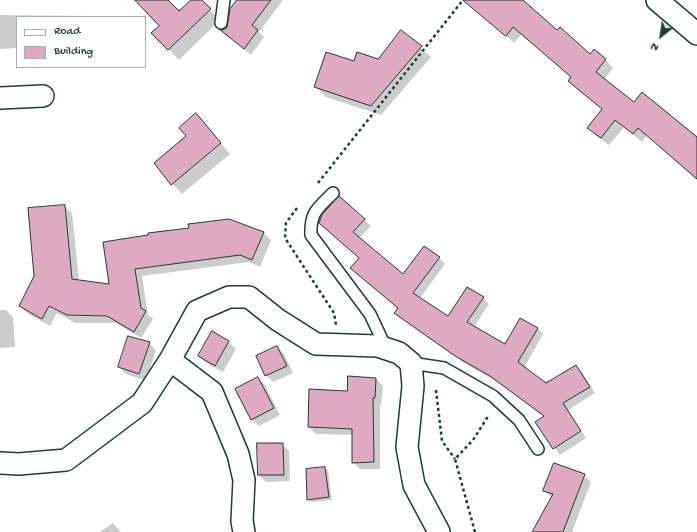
<!DOCTYPE html>
<style>
body{margin:0}
#map{position:relative;width:697px;height:532px;overflow:hidden;background:#fff;font-family:"Gochi Hand",sans-serif}
canvas{display:block}
.legend{position:absolute;left:16px;top:16px;width:130px;height:52px;box-sizing:border-box;background:#fff;border:1px solid #a5b1ae;margin:0;padding:5px 7px;list-style:none;font-size:12px;color:#1f3d34}
.legend li{display:flex;align-items:center;gap:8px;height:20px}
.legend b{width:20px;border:1px solid #a5b1ae}
.north{position:absolute;left:641px;top:16px;width:40px;height:40px;-webkit-text-stroke:3px #fff;paint-order:stroke;rotate:210deg;font-size:11px;font-weight:700;line-height:16px;text-align:center;color:#1f3d34}
.north::after{content:'';display:block;margin:auto;width:14px;height:18px;background:#1f3d34;clip-path:polygon(50% 0,100% 100%,50% 72%,0 100%)}
</style>
<div id="map">
<canvas width="697" height="532"></canvas>
<ul class="legend">
<li><b style="height:5px;background:#fff"></b>Road</li>
<li><b style="height:11px;background:#dfa9c1"></b>Building</li>
</ul>
<div class="north">N</div>
</div>
<script>
const ctx = document.querySelector('canvas').getContext('2d');
ctx.lineJoin = 'round';
function paint(path, color) { ctx.fillStyle = color; ctx.fill(path, 'evenodd'); }
function strokePath(path, color, width, dash) { ctx.strokeStyle = color; ctx.lineWidth = width; ctx.lineCap = dash ? 'butt' : 'round'; ctx.setLineDash(dash || []); ctx.stroke(path); }
paint(new Path2D(`
 M 136,0 L 167,0 L 179,12 L 192,0 L 200,0 L 220,20 L 179,60 L 153,33 L 161,26 Z
 M 238,0 L 283,0 L 259,32 L 264,37 L 251,55 L 221,30 L 228,27 Z
 M 477,0 L 521,0 L 558,31 L 590,55 L 594,51 L 606,60 L 613,68 L 604,80 L 634,103 L 642,93 L 697,136 L 697,180 L 647,135 L 642,142 L 624,127 L 609,145 L 596,136 L 589,128 L 603,110 L 577,89 L 569,81 L 572,78 L 522,34 L 514,43 L 481,15 L 473,7 Z
 M 0,15 L 90,16 L 90,17 L 17,17 L 17,48 L 0,49 Z
 M 402,32 L 431,57 L 381,115 L 326,97 L 316,87 L 354,63 L 379,61 Z
 M 196,115 L 230,154 L 182,194 L 155,164 L 188,136 Z
 M 339,197 L 371,226 L 359,238 L 403,276 L 439,258 L 445,264 L 420,298 L 448,318 L 483,298 L 489,304 L 474,327 L 505,345 L 537,328 L 543,334 L 524,368 L 546,384 L 576,366 L 582,372 L 595,393 L 568,410 L 586,438 L 560,455 L 537,423 L 545,417 L 497,382 L 462,362 L 459,359 L 460,358 L 401,317 L 401,319 L 395,313 L 398,309 L 358,274 L 360,259 Z
 M 64,206 L 72,213 L 79,280 L 110,285 L 104,243 L 263,233 L 271,240 L 260,267 L 249,262 L 142,276 L 148,315 L 153,319 L 141,338 L 116,323 L 75,323 L 57,313 L 50,326 L 28,314 L 20,306 L 36,276 Z
 M 0,310 L 6,310 L 13,317 L 15,347 L 0,348 Z
 M 212,333 L 229,342 L 236,349 L 223,372 L 206,363 L 199,356 Z
 M 149,343 L 156,350 L 146,381 L 126,374 L 119,367 Z
 M 277,347 L 284,354 L 293,373 L 273,382 L 266,375 Z
 M 258,378 L 265,385 L 280,415 L 259,426 L 252,419 L 236,389 Z
 M 376,379 L 383,386 L 381,405 L 380,405 L 380,469 L 360,469 L 353,462 L 353,435 L 316,434 L 309,427 Z
 M 282,444 L 289,451 L 290,481 L 266,482 L 259,475 Z
 M 325,468 L 328,471 L 332,500 L 311,502 L 308,499 Z
 M 584,475 L 591,482 L 572,532 L 533,532 L 552,498 L 545,491 Z
 M 113,523 L 121,532 L 100,532 Z`), '#0003');
const building = new Path2D(`
 M 135,0 L 168,0 L 179,11 L 191,0 L 202,0 L 211,9 L 168,50 L 151,33 L 159,26 Z
 M 237,0 L 271,0 L 252,25 L 258,30 L 244,49 L 219,29 L 223,30 L 227,27 L 230,9 Z
 M 463,0 L 523,0 L 557,30 L 560,27 L 590,54 L 594,49 L 606,59 L 596,72 L 634,102 L 642,92 L 697,137 L 697,179 L 638,128 L 633,134 L 615,120 L 601,138 L 587,128 L 602,109 L 568,81 L 571,77 L 513,27 L 506,36 Z
 M 401,30 L 422,46 L 371,106 L 314,87 L 326,52 L 354,61 L 357,52 L 378,59 Z
 M 196,113 L 221,143 L 171,185 L 154,163 L 186,136 L 179,128 Z
 M 339,196 L 365,219 L 353,232 L 403,274 L 424,246 L 440,257 L 413,293 L 448,316 L 467,287 L 484,297 L 467,322 L 505,344 L 520,318 L 538,328 L 518,362 L 546,383 L 576,365 L 590,387 L 563,403 L 581,431 L 553,449 L 535,422 L 544,416 L 490,376 L 455,356 L 394,313 L 398,308 L 350,268 L 359,258 L 319,223 L 322,215 Z
 M 65,205 L 72,279 L 109,284 L 103,242 L 148,235 L 148,233 L 189,228 L 188,224 L 229,219 L 264,232 L 252,260 L 240,255 L 135,269 L 141,308 L 146,311 L 134,332 L 107,316 L 67,315 L 49,306 L 42,319 L 19,306 L 34,276 L 28,208 Z
 M 212,331 L 229,341 L 215,366 L 198,356 Z
 M 128,336 L 150,342 L 139,374 L 118,367 Z
 M 277,346 L 287,366 L 265,376 L 256,356 Z
 M 348,376 L 376,378 L 375,398 L 373,398 L 374,462 L 352,463 L 352,429 L 308,427 L 309,389 L 347,391 Z
 M 258,377 L 274,408 L 251,420 L 235,389 Z
 M 257,443 L 283,443 L 284,475 L 258,475 Z
 M 554,463 L 585,474 L 563,532 L 532,532 L 553,494 L 543,491 Z
 M 325,467 L 329,497 L 307,500 L 306,469 Z`);
paint(building, '#dfa9c1');
strokePath(building, '#1f3d34', 1);
const service = new Path2D(`
 M 221,23 L 224,0
 M 333,193 C 318,208 310,212 311,235 L 370,314 L 386,348
 M 411,363 L 444,368 L 493,396 L 519,420 L 538,449`);
const minor = new Path2D(`
 M 657,0 L 697,34
 M 0,98 L 43,96
 M 170,360 L 212,392 L 238,454 L 244,480 L 242,521 L 244,532
 M 0,463 L 19,464 L 66,460 L 142,403 L 170,360 L 197,311 L 229,297 L 249,297 L 278,320 L 316,344 L 378,346 L 399,353 L 411,363 L 413,386 L 407,447 L 414,485 L 439,532`);
strokePath(service, '#1f3d34', 14);
strokePath(minor, '#1f3d34', 24);
strokePath(new Path2D(`
 M 318,183 L 463,0
 M 297,208 L 286,223 L 285,238 L 334,313 L 336,325
 M 436,390 L 442,441 L 455,459
 M 475,532 L 455,459 L 473,440 L 489,415`), '#1f3d34', 2.5, [3, 3]);
strokePath(service, '#fff', 11);
strokePath(minor, '#fff', 21);
</script>
